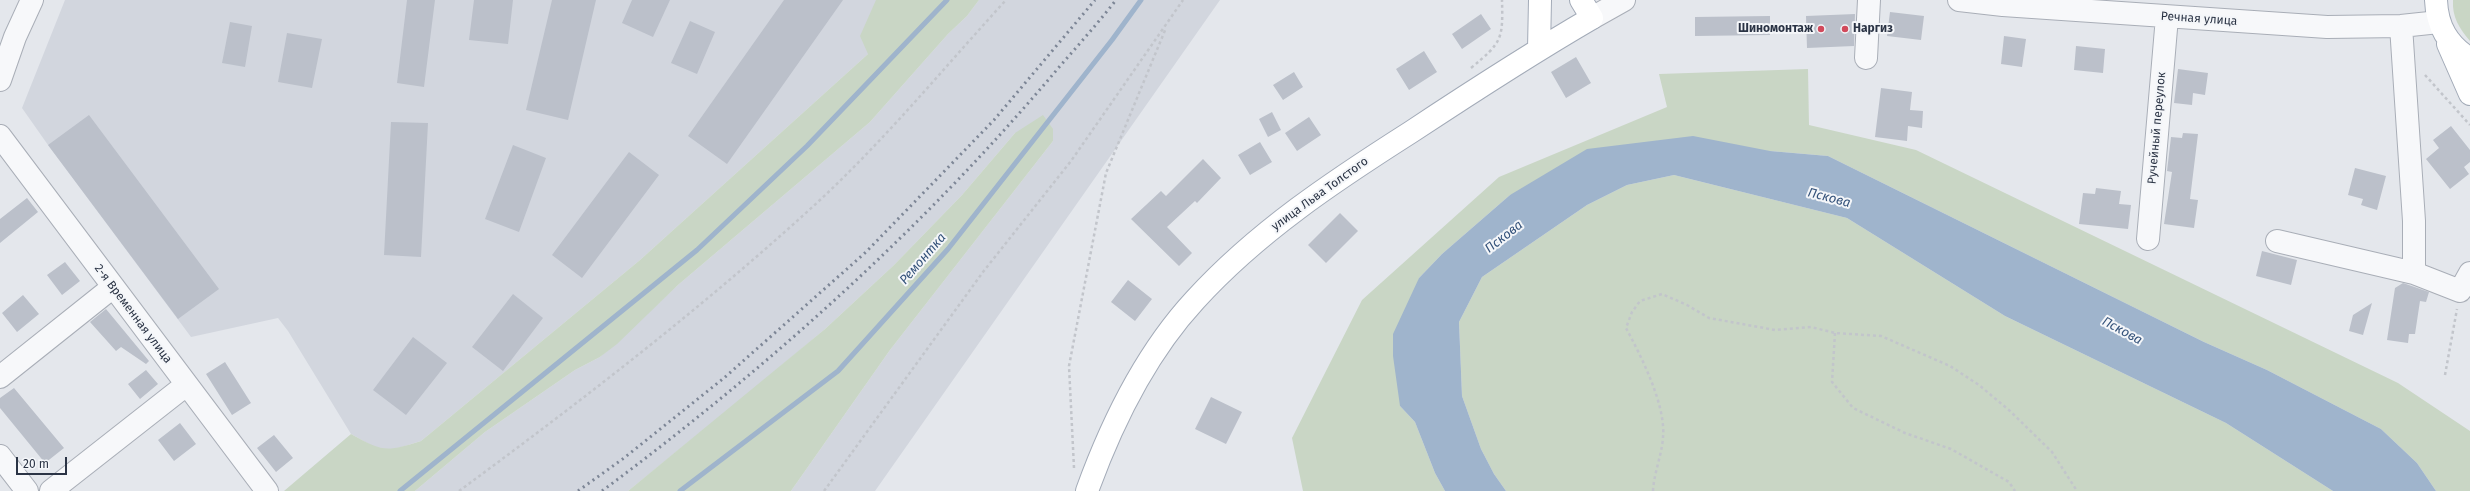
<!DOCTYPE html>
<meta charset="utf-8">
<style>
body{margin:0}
#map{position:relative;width:2470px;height:491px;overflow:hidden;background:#e4e7ec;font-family:"Fira Sans",sans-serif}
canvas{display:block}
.scale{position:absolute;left:16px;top:457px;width:51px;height:18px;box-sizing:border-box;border:2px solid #2b3445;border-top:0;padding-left:5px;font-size:12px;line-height:14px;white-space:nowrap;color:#2b3445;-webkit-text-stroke:3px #f4f6f9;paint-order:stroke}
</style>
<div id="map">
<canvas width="2470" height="491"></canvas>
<div class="scale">20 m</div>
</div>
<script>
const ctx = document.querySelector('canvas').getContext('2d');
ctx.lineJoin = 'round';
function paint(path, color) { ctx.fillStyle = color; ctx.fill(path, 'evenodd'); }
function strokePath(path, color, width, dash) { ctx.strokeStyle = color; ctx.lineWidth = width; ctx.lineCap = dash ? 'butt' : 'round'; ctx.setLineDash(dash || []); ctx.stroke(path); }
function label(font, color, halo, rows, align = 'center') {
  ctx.font = font + ' "Fira Sans",sans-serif'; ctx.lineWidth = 4; ctx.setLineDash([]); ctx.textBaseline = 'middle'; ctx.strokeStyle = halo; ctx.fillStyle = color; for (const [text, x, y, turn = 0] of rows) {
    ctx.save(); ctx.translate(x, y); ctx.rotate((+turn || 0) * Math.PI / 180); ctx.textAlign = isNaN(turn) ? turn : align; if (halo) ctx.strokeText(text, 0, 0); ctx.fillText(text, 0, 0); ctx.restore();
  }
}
paint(new Path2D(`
 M 65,0 L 913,0 L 868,54 L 640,260 L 421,441 L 392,450 L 376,448 L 351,434 L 288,331 L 278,318 L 191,337 L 48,145 L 22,108 Z
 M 979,0 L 1220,0 L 875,491 L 791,491 L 890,350 L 1053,141 L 1015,133 L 962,195 L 894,265 L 825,329 L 748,394 L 628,491 L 415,491 L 485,432 L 575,370 L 600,357 L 678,285 L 870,122 L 948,34 L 967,16 Z`), '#d2d6de');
paint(new Path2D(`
 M 876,0 L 979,0 L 967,16 L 948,34 L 870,122 L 678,285 L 617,344 L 600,357 L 575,370 L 485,432 L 415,491 L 284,491 L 351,434 C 383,452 386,452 421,441 L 640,260 L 868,54 L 860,36 Z
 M 2453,0 L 2470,0 L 2470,41 C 2459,28 2452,17 2453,0 Z
 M 1808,69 L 1809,125 L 1916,150 L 2398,383 L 2470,431 L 2470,491 L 2436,491 L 2417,463 L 2381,429 L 2267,370 L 2204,342 L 1828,156 L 1770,151 L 1510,195 L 1442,254 L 1419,278 L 1400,406 L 1415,422 L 1435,473 L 1445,491 L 1303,491 L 1292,438 L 1362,300 L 1499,177 L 1667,107 L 1659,74 Z
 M 1043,115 L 1053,129 L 1053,141 L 890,350 L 791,491 L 628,491 L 825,329 L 894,265 L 962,195 L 1015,133 Z
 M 1674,175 L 1847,218 L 2005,316 L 2226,423 L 2333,491 L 1506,491 L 1494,474 L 1481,449 L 1462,396 L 1459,322 L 1482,277 L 1587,205 L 1627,185 Z`), '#c9d6c5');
paint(new Path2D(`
 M 1693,136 L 1770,151 L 1828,156 L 2204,342 L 2267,370 L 2381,429 L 2417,463 L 2436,491 L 2333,491 L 2226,423 L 2005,316 L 1847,218 L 1674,175 L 1627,185 L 1587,205 L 1482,277 L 1459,322 L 1462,396 L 1481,449 L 1494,474 L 1506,491 L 1445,491 L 1435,473 L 1415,422 L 1400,406 L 1393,356 L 1393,334 L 1419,278 L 1442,254 L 1510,195 L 1587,149 Z`), '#9fb4cc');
strokePath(new Path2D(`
 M 400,491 L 697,250 L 807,146 L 947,0
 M 680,491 L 838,371 L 948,249 L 1112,40 L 1141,0`), '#9fb4cc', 5);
paint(new Path2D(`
 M 407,0 L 435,0 L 424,87 L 397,83 Z
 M 474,0 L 513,0 L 508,44 L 469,40 Z
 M 552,0 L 596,0 L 568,120 L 526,110 Z
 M 632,0 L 670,0 L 653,37 L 622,23 Z
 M 784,0 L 843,0 L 727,164 L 688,136 Z
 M 1890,12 L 1924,16 L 1921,40 L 1887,36 Z
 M 1481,14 L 1491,29 L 1462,49 L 1452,34 Z
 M 1855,14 L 1854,46 L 1807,48 L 1806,16 Z
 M 1770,16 L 1770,35 L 1695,36 L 1695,17 Z
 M 690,21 L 715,32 L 697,74 L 671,63 Z
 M 230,22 L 252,26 L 245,67 L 222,63 Z
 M 287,33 L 322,39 L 312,88 L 278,82 Z
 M 2004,36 L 2026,39 L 2022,67 L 2001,64 Z
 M 2076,46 L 2105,49 L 2103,73 L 2074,70 Z
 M 1424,51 L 1437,72 L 1409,90 L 1396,69 Z
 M 1576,57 L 1591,83 L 1566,98 L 1551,72 Z
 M 2178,69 L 2208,73 L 2205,95 L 2193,93 L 2192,105 L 2174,103 Z
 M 1294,72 L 1303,87 L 1283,100 L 1273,85 Z
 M 1881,88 L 1912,92 L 1910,110 L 1923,111 L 1922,128 L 1908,126 L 1907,141 L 1875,137 Z
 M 1272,112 L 1281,130 L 1268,137 L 1259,119 Z
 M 89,115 L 219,289 L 178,319 L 48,145 Z
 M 1309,117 L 1321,135 L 1297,151 L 1285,133 Z
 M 391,122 L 428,123 L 421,257 L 384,255 Z
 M 2451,126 L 2470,150 L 2470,162 L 2464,167 L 2469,174 L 2450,189 L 2426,159 L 2439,148 L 2433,140 Z
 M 2183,133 L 2198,134 L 2190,199 L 2198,200 L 2194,228 L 2164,224 L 2172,172 L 2167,171 L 2171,137 L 2182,138 Z
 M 1260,142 L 1272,162 L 1250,175 L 1238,155 Z
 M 513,145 L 546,158 L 519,232 L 485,219 Z
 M 629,152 L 659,175 L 582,278 L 552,255 Z
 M 1203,159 L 1221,178 L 1197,203 L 1195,201 L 1167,227 L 1192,253 L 1179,266 L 1131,219 L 1161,191 L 1166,196 Z
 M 2355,168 L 2386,176 L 2377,210 L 2361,205 L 2363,199 L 2348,195 Z
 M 2096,188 L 2121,191 L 2119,204 L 2131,205 L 2128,229 L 2079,224 L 2083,193 L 2095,194 Z
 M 27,198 L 38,212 L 0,243 L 0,219 Z
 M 1340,213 L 1358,231 L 1326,263 L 1308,245 Z
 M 2262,251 L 2297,260 L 2291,285 L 2256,276 Z
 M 65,262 L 80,281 L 62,295 L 47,275 Z
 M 1128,280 L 1152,299 L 1135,321 L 1111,302 Z
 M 2403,283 L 2429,292 L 2426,302 L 2420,301 L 2415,334 L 2409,334 L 2408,343 L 2387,340 L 2395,288 Z
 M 513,294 L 543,318 L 503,371 L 472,347 Z
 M 23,295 L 39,314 L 17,332 L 2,313 Z
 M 2372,303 L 2363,335 L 2349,331 L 2353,315 Z
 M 106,309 L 149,361 L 146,364 L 121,347 L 116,351 L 90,322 Z
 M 413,337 L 447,363 L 406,415 L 373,390 Z
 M 225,362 L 251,403 L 232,415 L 206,374 Z
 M 146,370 L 158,384 L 140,399 L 128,384 Z
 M 14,388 L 64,448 L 45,463 L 0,408 L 0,398 Z
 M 1211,397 L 1242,412 L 1226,444 L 1195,429 Z
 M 180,423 L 196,444 L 174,461 L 158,440 Z
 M 274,435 L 293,458 L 276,472 L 257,448 Z`), '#bbc0ca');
const minor = new Path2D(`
 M 1959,0 L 2003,5 L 2327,27 L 2401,26 L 2439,22
 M 1592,18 L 1624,0
 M 2401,26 L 2414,221 L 2414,273
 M 1866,58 L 1869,0
 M 0,80 L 15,37 L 32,0
 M 0,136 L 267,491
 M 2148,239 L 2167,17
 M 2277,241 L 2414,273 L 2460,291 L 2470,273
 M 0,377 L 113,287
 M 0,456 L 27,491
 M 51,491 L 186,385`);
const major = new Path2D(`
 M 2436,0 C 2437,27 2448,45 2470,59
 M 2448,44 L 2470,94
 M 1539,49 L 1540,0
 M 1087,491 C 1112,422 1145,354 1195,300 C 1257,232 1334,181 1411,132 C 1470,93 1530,54 1592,18 L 1581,0`);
strokePath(minor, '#a9aeb7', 24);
strokePath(major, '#a3abb8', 24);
strokePath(new Path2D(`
 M 1471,68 C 1502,42 1503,40 1502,0
 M 2425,75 L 2470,125
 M 1835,333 L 1832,382 L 1853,408 L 1905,433 L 1951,449 L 2009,482 L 2015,491
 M 2445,375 L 2457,309
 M 1074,468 L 1069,366 L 1106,173 L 1166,28
 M 459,491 C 580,402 698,311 808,211 C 880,146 941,71 1006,0
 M 824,491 L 983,272 L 1071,161 L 1183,0
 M 1653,491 C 1654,472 1662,455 1663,437 C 1666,405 1641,356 1626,328 L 1632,312 L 1640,301 L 1662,294 L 1687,305 L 1709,318 L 1775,330 L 1811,327 L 1835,333 L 1881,336 L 1950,366 L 1979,385 L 2010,411 L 2052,452 L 2077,491`), '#c2c5cb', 2.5, [3, 3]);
strokePath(minor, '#f7f8fa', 22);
strokePath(major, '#fff', 22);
strokePath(new Path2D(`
 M 578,491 L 624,458 L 724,378 L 866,252 L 994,120 L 1095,0
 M 602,491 C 765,370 917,234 1049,79 C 1071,53 1095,27 1116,0`), '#7d8696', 3, [2, 4]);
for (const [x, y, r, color] of [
 [1821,29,4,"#d1495b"],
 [1845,29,4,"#d1495b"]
]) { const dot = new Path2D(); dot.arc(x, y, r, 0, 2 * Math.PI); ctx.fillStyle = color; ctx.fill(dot); strokePath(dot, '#f4f6f9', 1.5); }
label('12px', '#2b3445', '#f4f6f9', [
 ["Речная улица",2199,19,4],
 ["Ручейный переулок",2157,128,-85],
 ["улица Льва Толстого",1320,194,-36],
 ["2-я Временная улица",133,314,53]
]);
label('bold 12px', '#2b3445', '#f4f6f9', [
 ["Шиномонтаж",1813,29],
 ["Наргиз",1853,29,"left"]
], 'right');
label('italic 13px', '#34527a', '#f4f6f9', [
 ["Пскова",1829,198,15],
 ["Пскова",1504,237,-38],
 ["Ремонтка",923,259,-49],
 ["Пскова",2122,331,29]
]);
</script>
